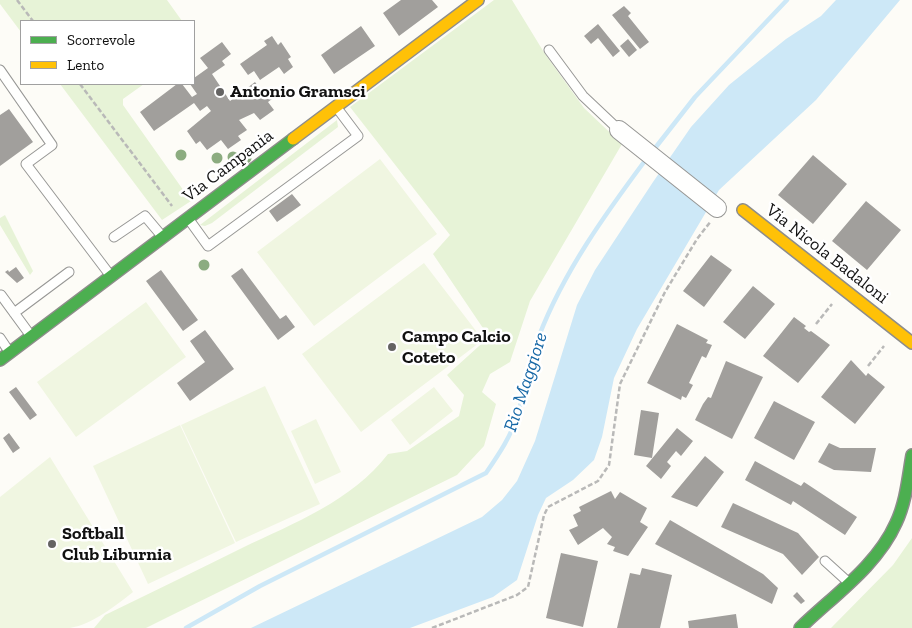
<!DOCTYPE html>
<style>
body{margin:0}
#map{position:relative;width:912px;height:628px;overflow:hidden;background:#fdfcf7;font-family:"Zilla Slab",serif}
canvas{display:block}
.legend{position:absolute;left:20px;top:20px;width:175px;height:65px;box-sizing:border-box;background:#fff;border:1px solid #a0a0a0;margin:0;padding:6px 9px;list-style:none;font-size:15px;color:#111}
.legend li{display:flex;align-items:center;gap:10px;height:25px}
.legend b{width:25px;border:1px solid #a0a0a0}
</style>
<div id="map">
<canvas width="912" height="628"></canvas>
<ul class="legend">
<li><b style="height:6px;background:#4caf50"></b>Scorrevole</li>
<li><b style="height:6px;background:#ffc107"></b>Lento</li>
</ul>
</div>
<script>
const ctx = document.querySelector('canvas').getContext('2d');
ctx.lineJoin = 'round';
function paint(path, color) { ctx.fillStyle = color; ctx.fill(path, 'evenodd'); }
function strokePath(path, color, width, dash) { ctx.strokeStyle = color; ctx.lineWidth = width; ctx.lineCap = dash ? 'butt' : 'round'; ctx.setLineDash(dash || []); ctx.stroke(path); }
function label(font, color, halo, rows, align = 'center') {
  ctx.font = font + ' "Zilla Slab",serif'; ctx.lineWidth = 5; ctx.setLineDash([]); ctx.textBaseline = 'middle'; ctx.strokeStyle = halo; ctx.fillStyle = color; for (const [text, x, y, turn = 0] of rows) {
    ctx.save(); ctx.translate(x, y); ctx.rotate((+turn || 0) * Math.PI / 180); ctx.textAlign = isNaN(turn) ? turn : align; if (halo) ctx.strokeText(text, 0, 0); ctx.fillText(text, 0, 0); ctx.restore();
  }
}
paint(new Path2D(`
 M 0,0 L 167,0 L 182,21 L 21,21 L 21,32 L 0,4 Z
 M 494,0 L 512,0 L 545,54 L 584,108 L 622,144 L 530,301 L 510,362 L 490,374 L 482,392 L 496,404 L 484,446 L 457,475 L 166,618 L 146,628 L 94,628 L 105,615 C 151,593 197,570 242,548 C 294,523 352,501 388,454 L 407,451 L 459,416 L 464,395 L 447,375 L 489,337 L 433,254 L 450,235 L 350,107 Z
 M 60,84 L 144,84 L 123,99 L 123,105 L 191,201 L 162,220 Z
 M 337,120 L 338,127 L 212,223 L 205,226 L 200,225 Z
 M 5,215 L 33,271 L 30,275 L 0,225 L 0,218 Z
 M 912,538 L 912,628 L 831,628 L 893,565 Z`), '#e7f3d7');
paint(new Path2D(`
 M 380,159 L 437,234 L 314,326 L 257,252 Z
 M 424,263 L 483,340 L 361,432 L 302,354 Z
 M 146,302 L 186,357 L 76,437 L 37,382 Z
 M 265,386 L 320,504 L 236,542 L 181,425 Z
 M 434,387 L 453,411 L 410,445 L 391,420 Z
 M 316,419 L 341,472 L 315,484 L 291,431 Z
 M 180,425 L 235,543 L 148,584 L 93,466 Z
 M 50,457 L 133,592 C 115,606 93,624 70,628 C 48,628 22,628 0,628 L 0,497 Z`), '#f0f6e1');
paint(new Path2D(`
 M 836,0 L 900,0 L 816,100 L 719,190 L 637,329 L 614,378 L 602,437 L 594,460 L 573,480 L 546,498 L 538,515 L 517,580 L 493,597 L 410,628 L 251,628 L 482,517 L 502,500 L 517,481 L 535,441 L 577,305 L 595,270 L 653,182 L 691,127 L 729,85 L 786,39 L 821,16 Z`), '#cde8f7');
strokePath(new Path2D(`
 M 652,152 L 695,97 L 787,0
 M 186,628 L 260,586 L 486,473 C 499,454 512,435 518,413 C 526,387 529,361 539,336 C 564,271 606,213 647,158`), '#cde8f7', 4.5);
paint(new Path2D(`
 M 401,0 L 432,0 L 438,7 L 399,36 L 383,13 Z
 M 624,6 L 631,13 L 628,16 L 649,42 L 640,49 L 612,15 Z
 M 598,24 L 620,51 L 613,57 L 598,38 L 591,44 L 584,36 Z
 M 361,26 L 375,46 L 334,74 L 321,55 Z
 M 272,36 L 278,45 L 281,42 L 291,57 L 288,59 L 293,67 L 284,74 L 279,67 L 260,80 L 254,71 L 248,75 L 240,64 L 267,45 L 264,41 Z
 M 628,39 L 637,50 L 629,57 L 620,46 Z
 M 222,42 L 231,54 L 222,61 L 225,65 L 212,74 L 230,101 L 255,82 L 260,89 L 263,87 L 272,99 L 268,102 L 274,110 L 260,120 L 254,113 L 239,120 L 247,130 L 238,136 L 241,140 L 228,149 L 221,140 L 207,150 L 200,141 L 196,144 L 187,131 L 211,111 L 207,106 L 200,111 L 194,103 L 154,131 L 140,112 L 177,84 L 182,84 L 192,97 L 197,94 L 190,84 L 194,84 L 194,78 L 208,68 L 200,58 Z
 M 9,109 L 33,142 L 0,166 L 0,115 Z
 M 813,155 L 847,184 L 813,224 L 778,195 Z
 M 292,194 L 301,205 L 277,222 L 269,211 Z
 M 866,201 L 901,230 L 867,270 L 832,241 Z
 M 711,255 L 732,270 L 704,307 L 683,291 Z
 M 16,267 L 24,278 L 17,283 L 5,272 L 8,270 L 9,272 Z
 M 242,268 L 280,319 L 286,315 L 295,327 L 278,340 L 231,276 Z
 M 161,270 L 198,320 L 183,331 L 146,281 Z
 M 753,286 L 775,304 L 745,339 L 723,322 Z
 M 794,317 L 806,326 L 804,328 L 809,332 L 811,331 L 830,345 L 798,383 L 763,356 Z
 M 677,324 L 708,340 L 706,343 L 712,345 L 706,358 L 702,356 L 689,383 L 693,385 L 686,398 L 682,396 L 681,400 L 647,383 Z
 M 205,330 L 234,369 L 190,401 L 177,383 L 205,362 L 190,341 Z
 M 851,360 L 866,376 L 868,373 L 885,387 L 855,424 L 821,397 Z
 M 726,361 L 763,377 L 732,439 L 695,420 L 703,404 L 708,397 L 711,398 Z
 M 16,387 L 37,415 L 30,420 L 9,392 Z
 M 774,401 L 815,422 L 794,460 L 754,438 Z
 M 641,410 L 659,413 L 652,458 L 634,455 Z
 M 677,428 L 693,441 L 681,456 L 676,451 L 667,462 L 671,466 L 661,479 L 646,466 Z
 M 9,433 L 20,448 L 13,453 L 3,438 Z
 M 829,443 L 840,448 L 876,448 L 871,472 L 834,470 L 818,462 Z
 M 705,456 L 724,472 L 697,507 L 671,497 Z
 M 755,461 L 801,486 L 804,482 L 857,517 L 845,535 L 793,501 L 791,505 L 745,480 Z
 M 611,491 L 615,499 L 620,492 L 647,508 L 640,522 L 648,527 L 628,556 L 613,551 L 615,547 L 607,544 L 612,537 L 603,528 L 578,545 L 569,530 L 578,526 L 573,515 L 581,511 L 579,507 Z
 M 733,503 L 798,533 L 819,557 L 802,575 L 783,554 L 721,527 Z
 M 670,520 L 763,574 L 778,588 L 772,604 L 655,544 Z
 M 561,553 L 598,561 L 583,627 L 546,618 Z
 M 642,568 L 672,575 L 660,628 L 617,628 L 630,573 L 640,575 Z
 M 797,592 L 805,601 L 801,604 L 793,596 Z
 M 736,614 L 738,628 L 689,628 L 688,621 Z`), '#a19f9c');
const lane = new Path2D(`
 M 549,50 L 583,96 L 619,130
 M 0,70 L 52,145 L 26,164 L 110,275
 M 190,221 L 208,246 L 358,136 L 337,108
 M 114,237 L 145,216 L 161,235
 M 1,295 L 31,336
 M 14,313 L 69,272
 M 0,338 L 8,350
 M 825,561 L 847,581`);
const street = new Path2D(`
 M 619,130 L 717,208`);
const fast = new Path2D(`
 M 0,360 L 293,139
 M 800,628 C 833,596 877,566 896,523 C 906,502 908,478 912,455`);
const slow = new Path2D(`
 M 293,139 L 478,0
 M 743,210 L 912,343`);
strokePath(lane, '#979795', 11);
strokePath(street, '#979795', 20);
strokePath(fast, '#8e8d8b', 14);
strokePath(slow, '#8e8d8b', 14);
strokePath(new Path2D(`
 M 17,0 L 33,21
 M 80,84 L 172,206
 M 816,324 L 832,304
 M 868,366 L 884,346
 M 432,628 L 517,595 L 528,587 L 544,515 L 548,507 L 598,481 L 609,465 L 620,384 L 665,292 L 697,239 L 711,221`), '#b9b9b8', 2.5, [5, 2.5]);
strokePath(lane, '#fffffe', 9);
strokePath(street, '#fffffe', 18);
strokePath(fast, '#4caf50', 11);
strokePath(slow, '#ffc107', 11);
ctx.fillStyle = '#8cac80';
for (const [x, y] of [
 [181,155],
 [233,157],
 [217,158],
 [246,158],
 [204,265]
]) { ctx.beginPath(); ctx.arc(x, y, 5.5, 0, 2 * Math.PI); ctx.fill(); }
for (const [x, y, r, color] of [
 [220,92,5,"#646362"],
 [392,347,5,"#646362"],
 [52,544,5,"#646362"]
]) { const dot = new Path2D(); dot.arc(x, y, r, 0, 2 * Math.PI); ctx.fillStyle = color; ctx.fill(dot); strokePath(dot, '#fff', 2); }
label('bold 18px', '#111', '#fff', [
 ["Antonio Gramsci",230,92],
 ["Campo Calcio",402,337],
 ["Coteto",402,358],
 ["Softball",62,534],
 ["Club Liburnia",62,555]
], 'left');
label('18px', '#111', '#fff', [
 ["Via Campania",228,166,-37],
 ["Via Nicola Badaloni",827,254,38]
]);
label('italic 19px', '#1768a6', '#fff', [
 ["Rio Maggiore",526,382,-72]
]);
</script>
